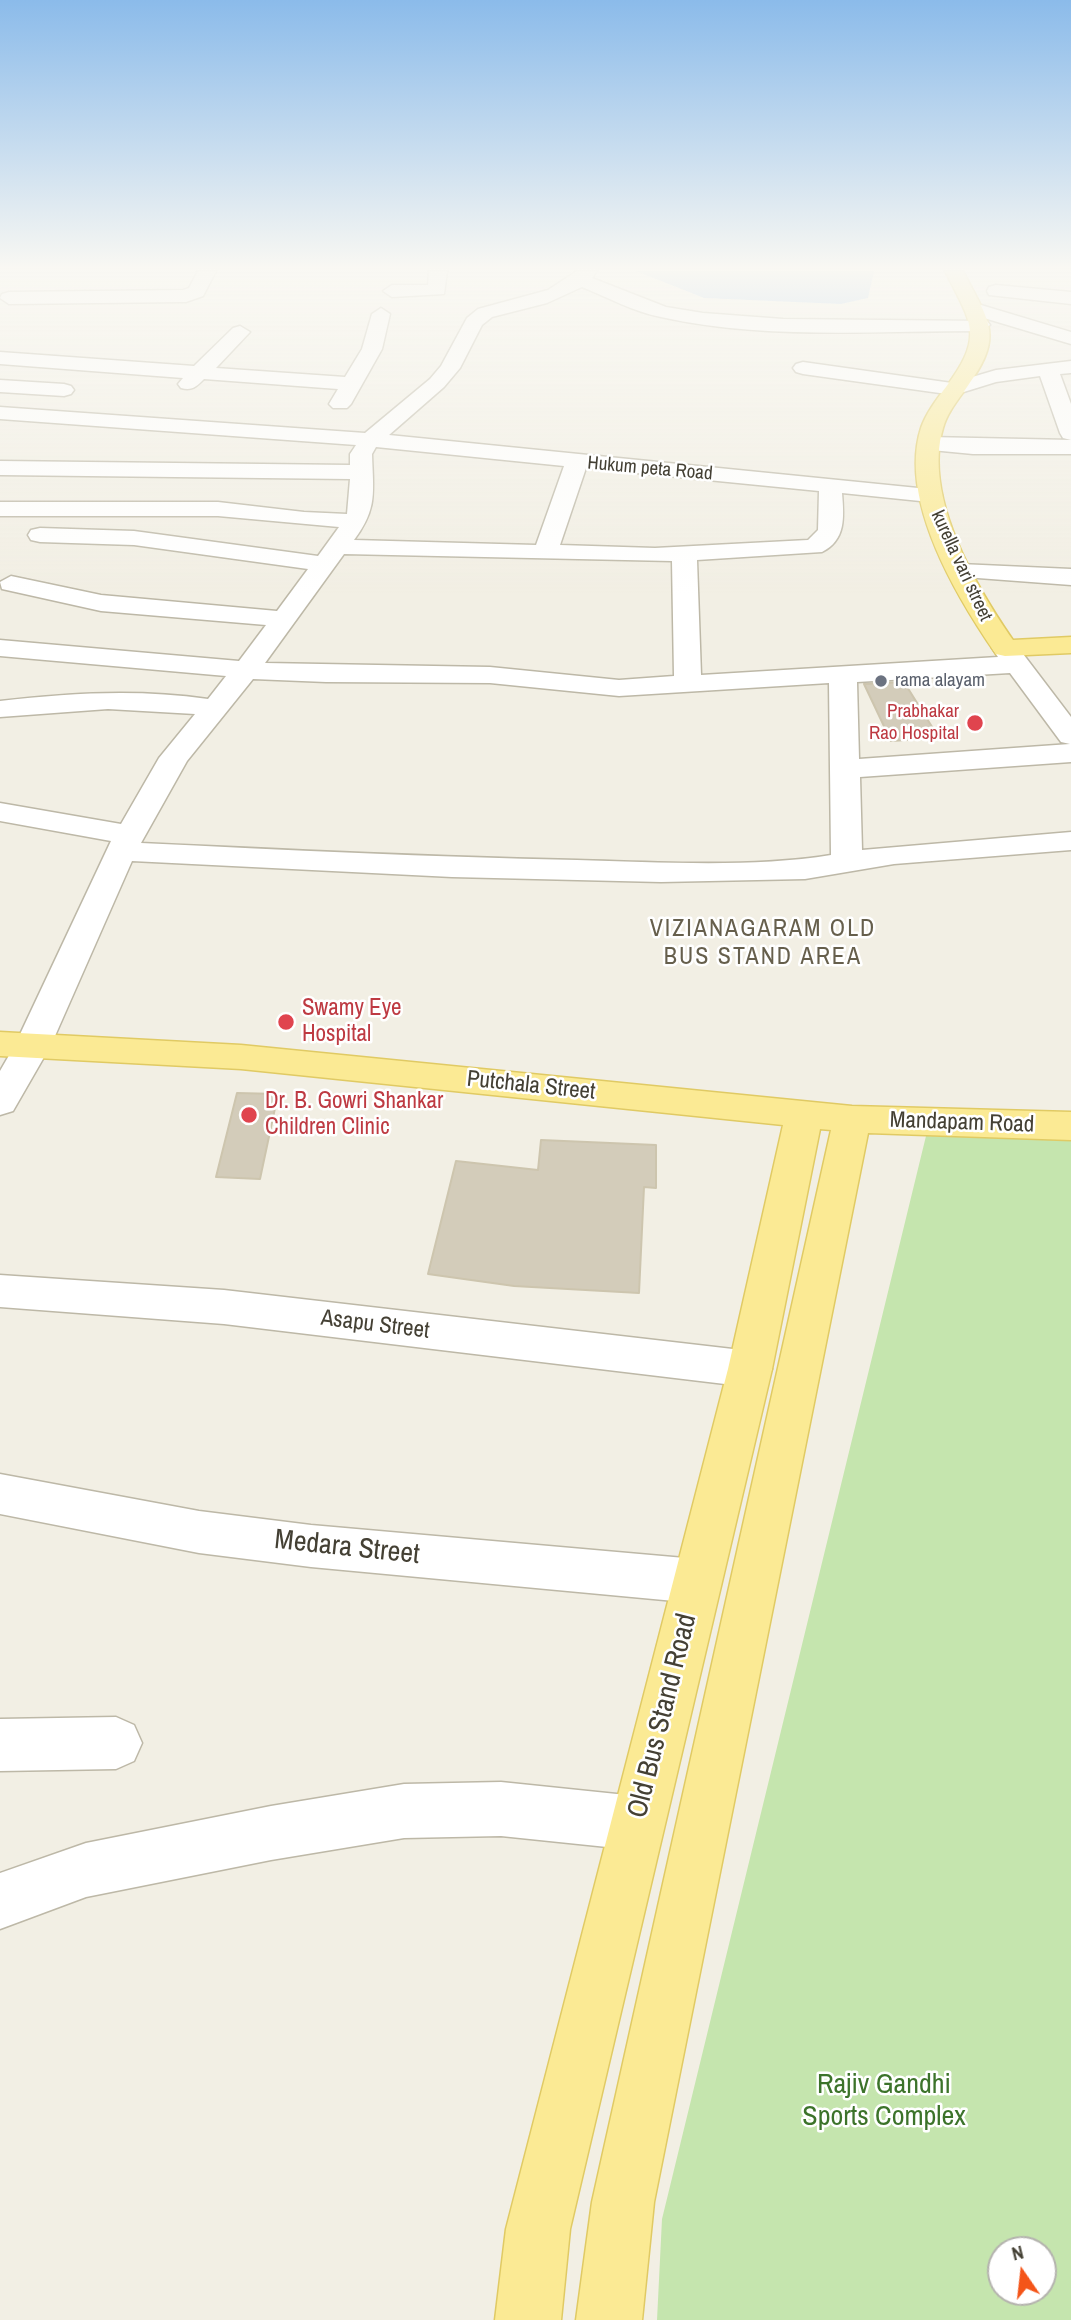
<!DOCTYPE html>
<style>
body{margin:0}
#map{position:relative;width:1071px;height:2320px;overflow:hidden;background:#f2efe4;font-family:"Archivo Narrow",sans-serif}
canvas{display:block}
.north{position:absolute;left:987px;top:2236px;width:70px;height:70px;box-sizing:border-box;background:#fff;border:2px solid #b4b3ae;border-radius:50%;rotate:346deg;font-size:19px;font-weight:700;line-height:28px;text-align:center;color:#444034}
.north::after{content:'';display:block;margin:auto;width:24px;height:32px;background:#f45519;clip-path:polygon(50% 0,100% 100%,50% 72%,0 100%)}
</style>
<div id="map">
<canvas width="1071" height="2320"></canvas>
<div class="north">N</div>
</div>
<script>
const ctx = document.querySelector('canvas').getContext('2d');
ctx.lineJoin = 'round';
function paint(path, color) { ctx.fillStyle = color; ctx.fill(path, 'evenodd'); }
function strokePath(path, color, width, dash) { ctx.strokeStyle = color; ctx.lineWidth = width; ctx.lineCap = dash ? 'butt' : 'round'; ctx.setLineDash(dash || []); ctx.stroke(path); }
function label(font, color, halo, rows, align = 'center') {
  ctx.font = font + ' "Archivo Narrow",sans-serif'; ctx.lineWidth = 5; ctx.setLineDash([]); ctx.textBaseline = 'middle'; ctx.strokeStyle = halo; ctx.fillStyle = color; for (const [text, x, y, turn = 0] of rows) {
    ctx.save(); ctx.translate(x, y); ctx.rotate((+turn || 0) * Math.PI / 180); ctx.textAlign = isNaN(turn) ? turn : align; if (halo) ctx.strokeText(text, 0, 0); ctx.fillText(text, 0, 0); ctx.restore();
  }
}
paint(new Path2D(`
 M 926,1136 L 1071,1139 L 1071,2320 L 657,2320 L 662,2219 ZM 1001,2250 L 1043,2250 L 1043,2292 L 1001,2292 Z`), '#c5e5ae');
paint(new Path2D(`
 M 636,271 L 874,271 L 868,298 L 841,304 L 704,298 Z`), '#a1c5ee');
const building = new Path2D(`
 M 904,682 L 939,738 L 891,741 L 864,684 Z
 M 237,1093 L 278,1094 L 260,1179 L 216,1177 Z
 M 541,1140 L 656,1145 L 656,1188 L 644,1187 L 639,1293 L 514,1286 L 428,1274 L 456,1161 L 538,1170 Z`);
paint(building, '#d3ccba');
strokePath(building, '#cdc5ae', 2);
const minor = new Path2D(`
 M 198,271 L 216,271 L 203,296 L 186,302 L 9,304 L 0,298 L 2,294 L 9,292 L 183,290 L 189,288 Z
 M 429,271 L 447,271 L 444,294 L 392,297 L 383,291 L 392,285 L 428,285 Z
 M 577,271 L 597,271 L 592,278 L 666,307 L 703,313 L 783,319 L 987,321 L 990,325 L 980,331 C 875,331 765,340 661,317 C 634,312 607,297 582,287 L 547,303 L 492,317 L 482,325 L 460,368 L 444,387 L 389,435 L 938,490 L 942,495 L 938,500 L 930,502 L 842,493 C 844,517 846,540 822,552 L 697,560 L 701,675 L 998,657 L 992,648 L 996,642 L 1005,640 L 1014,642 L 1071,717 L 1071,762 L 860,777 L 862,850 L 1071,832 L 1071,850 L 894,864 L 805,879 L 661,882 L 452,877 L 132,861 L 51,1045 L 13,1111 L 0,1115 L 0,1071 L 15,1045 L 111,841 L 0,821 L 0,803 L 121,824 L 159,758 L 195,714 L 108,709 L 0,717 L 0,701 C 70,693 138,689 208,699 L 226,676 L 0,656 L 0,640 L 239,661 L 266,625 L 101,611 L 2,589 L 0,582 L 11,576 L 101,595 L 277,611 L 308,569 L 134,545 L 40,542 L 31,540 L 28,535 L 31,530 L 40,528 L 134,531 L 318,556 L 339,527 L 218,516 L 0,516 L 0,502 L 218,502 L 304,512 L 347,514 L 350,479 L 0,475 L 0,461 L 350,465 L 350,454 L 356,445 L 0,419 L 0,407 L 365,433 L 430,379 L 441,366 L 467,318 L 478,309 L 548,290 ZM 376,447 L 564,466 L 536,545 L 354,540 C 378,508 373,492 372,454 ZM 586,468 L 819,491 L 818,530 L 808,540 L 655,548 L 560,545 ZM 344,554 L 672,561 L 674,676 L 619,680 L 490,667 L 265,663 ZM 1010,673 L 1061,742 L 1070,744 L 859,759 L 857,682 ZM 253,679 L 326,682 L 490,683 L 619,696 L 829,683 L 831,855 C 752,868 657,862 577,860 C 431,857 286,850 141,843 L 187,761 Z
 M 996,285 L 1071,292 L 1071,304 L 989,295 L 987,291 L 989,287 Z
 M 981,305 L 1071,332 L 1071,344 L 974,315 L 972,311 L 974,307 Z
 M 381,308 L 390,314 L 382,349 L 351,404 L 347,408 L 333,408 L 329,404 L 338,389 L 204,379 C 196,387 192,391 181,388 L 178,384 L 183,378 L 0,364 L 0,352 L 194,366 L 233,328 L 240,326 L 250,332 L 216,368 L 345,377 L 362,349 L 372,314 Z
 M 1071,361 L 1071,373 L 1060,374 L 1071,404 L 1071,440 L 1063,438 L 1060,433 L 1040,376 L 996,382 L 954,395 L 803,374 L 796,372 L 793,368 L 796,364 L 803,362 L 952,383 L 996,370 Z
 M 0,380 L 64,384 L 71,386 L 74,390 L 71,394 L 64,396 L 0,392 Z
 M 929,437 L 1071,440 L 1071,454 L 973,454 L 921,449 L 918,444 L 921,439 Z
 M 960,564 L 1071,569 L 1071,585 L 951,576 L 948,571 L 951,566 Z
 M 0,1275 L 224,1290 L 750,1351 L 765,1356 L 772,1369 L 765,1382 L 750,1387 L 224,1324 L 0,1307 Z
 M 0,1474 L 199,1511 L 311,1525 L 696,1559 L 713,1565 L 720,1581 L 713,1597 L 696,1603 L 311,1567 L 199,1553 L 0,1514 Z
 M 116,1717 L 134,1725 L 142,1743 L 134,1761 L 116,1769 L 0,1771 L 0,1719 Z
 M 501,1782 L 636,1796 L 655,1804 L 663,1823 L 655,1842 L 636,1850 L 501,1836 L 404,1838 L 271,1860 L 86,1897 L 0,1929 L 0,1873 L 86,1843 L 271,1806 L 404,1784 Z`);
const major = new Path2D(`
 M 945,271 L 963,271 C 989,322 1005,335 967,387 C 958,400 947,413 943,428 C 923,496 975,585 1013,640 L 1071,637 L 1071,653 L 1005,656 L 996,654 C 956,596 898,500 921,428 C 926,413 937,399 946,387 C 985,335 971,323 945,271 Z
 M 0,1032 L 241,1045 L 852,1106 L 1071,1112 L 1071,1140 L 868,1133 L 654,2202 L 642,2320 L 576,2320 L 592,2202 L 831,1130 L 820,1129 L 772,1369 L 570,2229 L 561,2320 L 495,2320 L 506,2229 L 728,1369 L 783,1125 L 241,1069 L 0,1056 Z`);
strokePath(minor, '#bdb8a7', 3);
strokePath(major, '#e0ca64', 3);
paint(minor, '#fff');
paint(major, '#fbea94');
const sky = ctx.createLinearGradient(0, 0, 0, 596);
sky.addColorStop(0, '#8bbbea');
sky.addColorStop(0.45, '#f9f8f3');
sky.addColorStop(1, '#f9f8f300');
ctx.fillStyle = sky;
ctx.fillRect(0, 0, 1071, 596);
for (const [x, y, r, color] of [
 [881,681,7,"#6b7280"],
 [975,723,9,"#e0444e"],
 [286,1022,9,"#e0444e"],
 [249,1115,9,"#e0444e"]
]) { const dot = new Path2D(); dot.arc(x, y, r, 0, 2 * Math.PI); ctx.fillStyle = color; ctx.fill(dot); strokePath(dot, '#fff', 2.5); }
label('19px', '#444034', '#fff', [
 ["Hukum peta Road",650,469,5],
 ["kurella vari street",961,566,65]
]);
label('19px', '#5b616d', '#fff', [
 ["rama alayam",895,681]
], 'left');
label('19px', '#be3a42', '#fff', [
 ["Prabhakar",959,712],
 ["Rao Hospital",959,734]
], 'right');
label('23px', '#be3a42', '#fff', [
 ["Swamy Eye",302,1009],
 ["Hospital",302,1035],
 ["Dr. B. Gowri Shankar",265,1102],
 ["Children Clinic",265,1128]
], 'left');
label('23px', '#444034', '#fff', [
 ["Putchala Street",531,1086,6],
 ["Mandapam Road",962,1123,2],
 ["Asapu Street",375,1325,7]
]);
ctx.letterSpacing = '2px';
label('24px', '#665f4c', '#fff', [
 ["VIZIANAGARAM OLD",763,930],
 ["BUS STAND AREA",763,958]
]);
ctx.letterSpacing = '0px';
label('28px', '#444034', '#fff', [
 ["Medara Street",347,1548,6],
 ["Old Bus Stand Road",663,1716,-76]
]);
label('28px', '#3c732a', '#fff', [
 ["Rajiv Gandhi",884,2085],
 ["Sports Complex",884,2117]
]);
</script>
